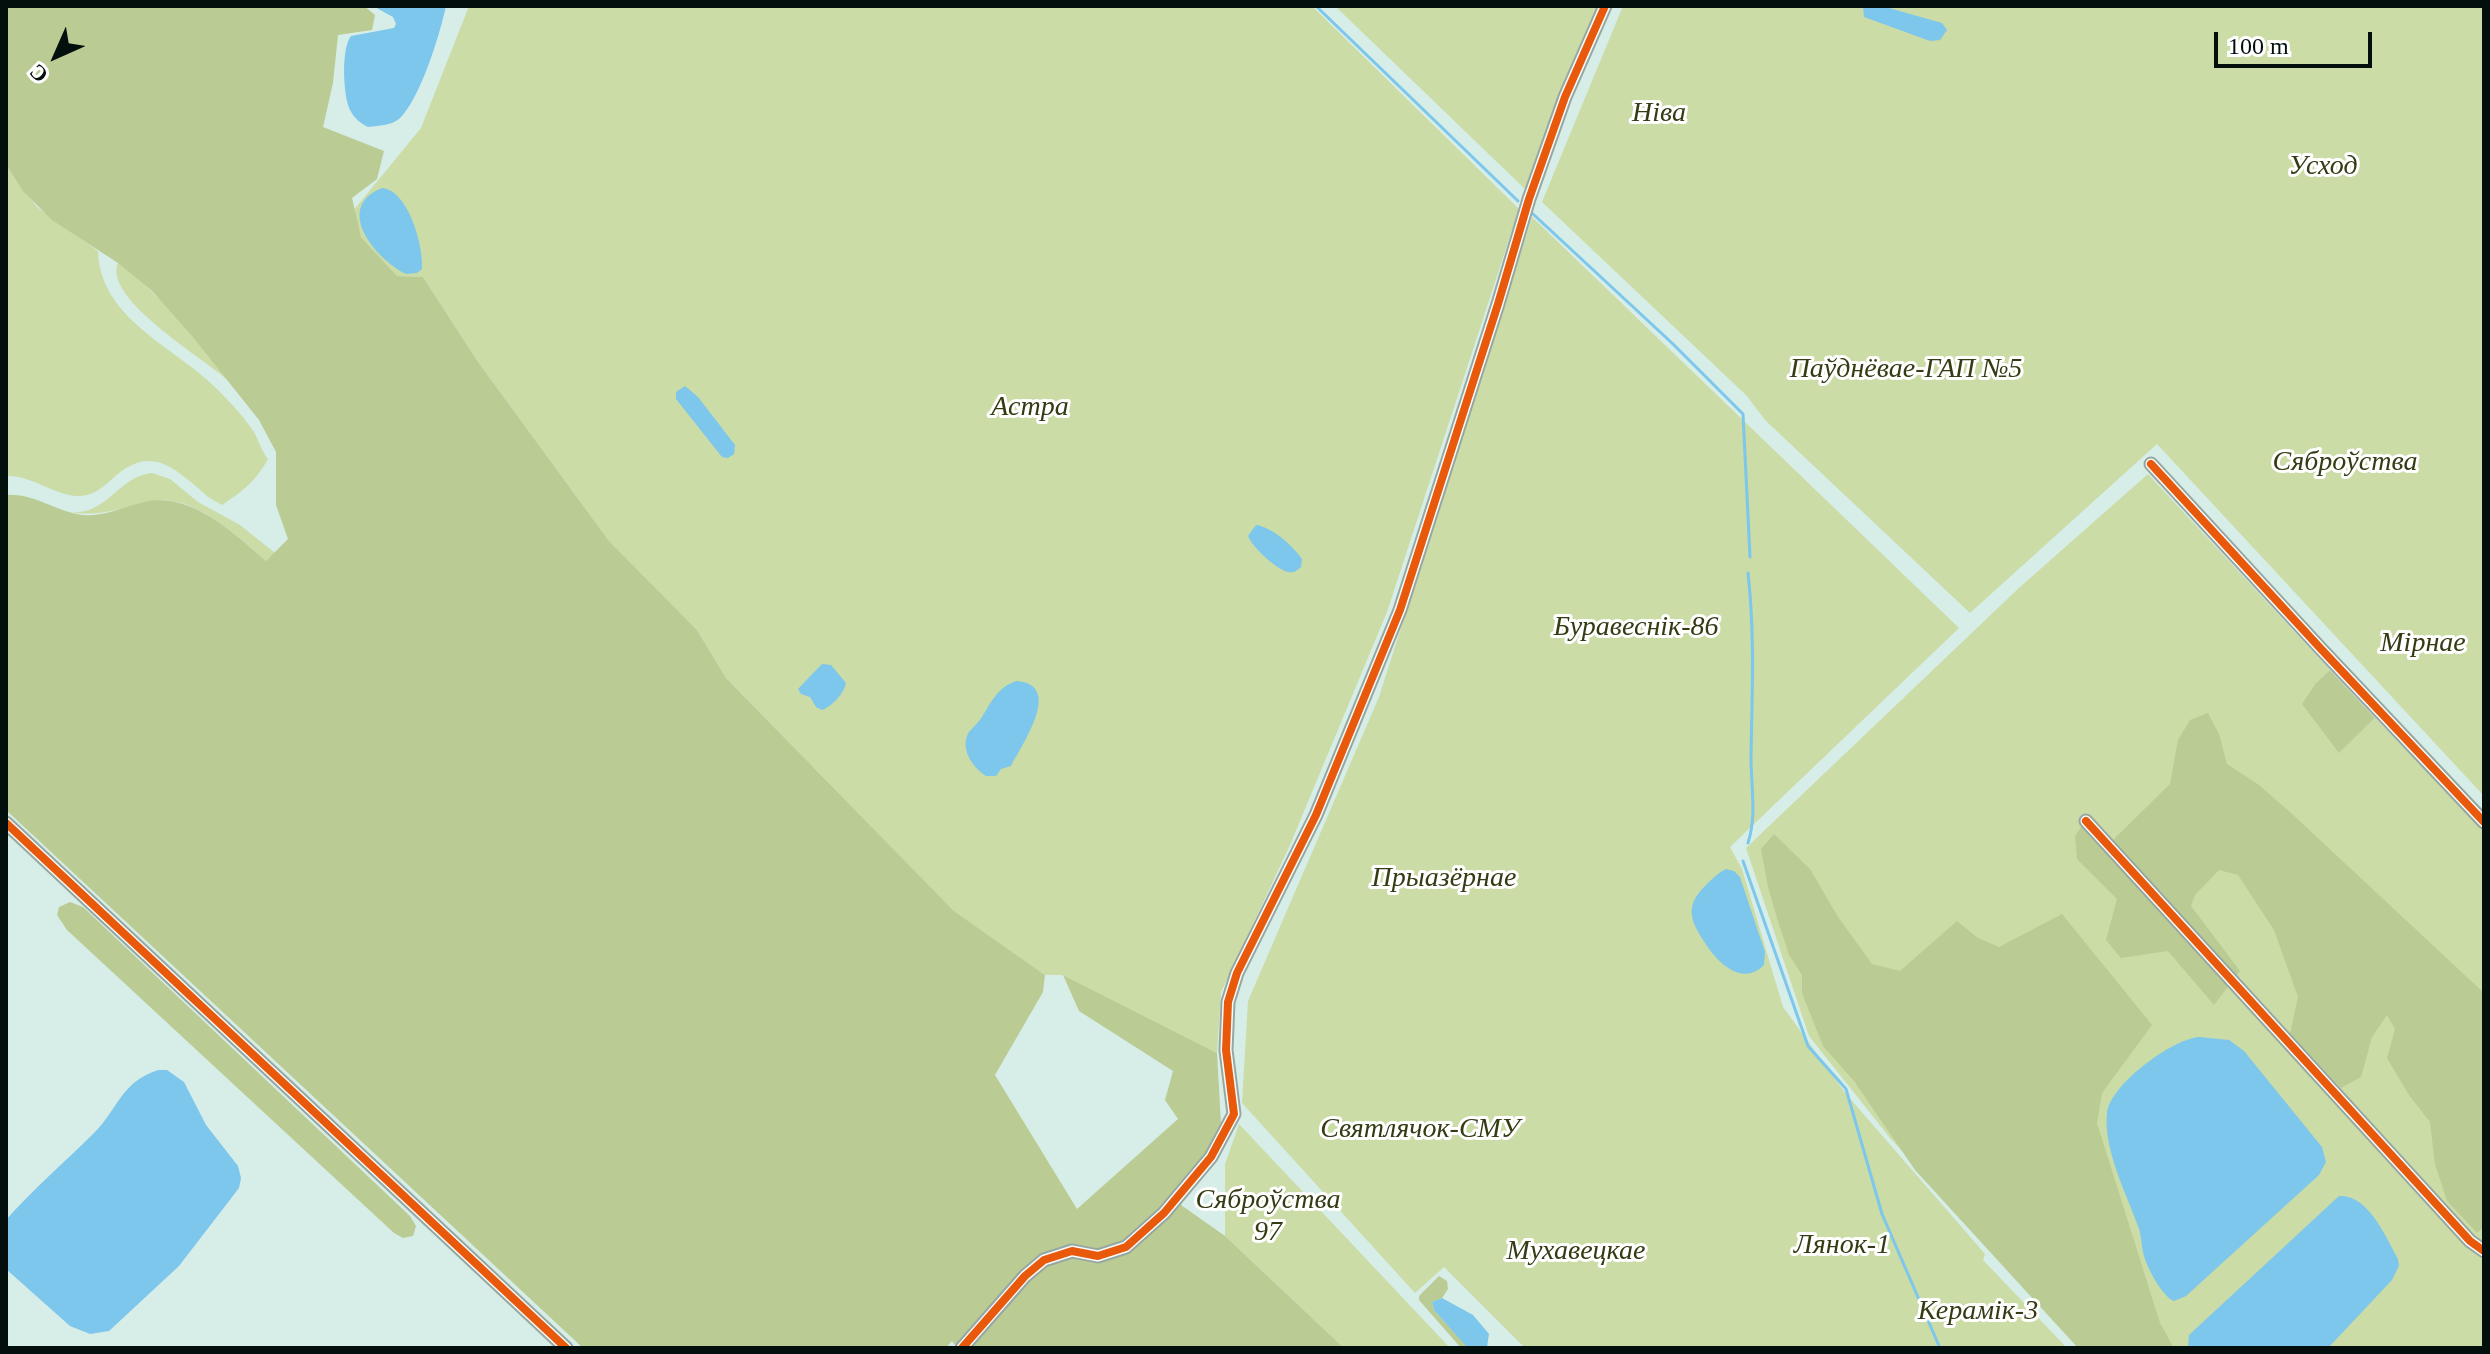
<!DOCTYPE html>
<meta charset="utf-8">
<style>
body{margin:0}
#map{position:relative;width:2490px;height:1354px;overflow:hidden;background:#d7ede7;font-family:Georgia,serif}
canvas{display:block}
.frame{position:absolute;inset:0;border:8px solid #030f0c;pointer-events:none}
.north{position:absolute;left:16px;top:16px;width:80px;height:80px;-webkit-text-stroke:6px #fff;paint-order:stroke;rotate:225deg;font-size:22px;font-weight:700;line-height:32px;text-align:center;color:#030f0c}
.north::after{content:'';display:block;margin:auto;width:28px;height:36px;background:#030f0c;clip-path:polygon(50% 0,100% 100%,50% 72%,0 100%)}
.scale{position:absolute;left:2214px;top:32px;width:158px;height:36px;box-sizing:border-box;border:4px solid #030f0c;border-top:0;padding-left:10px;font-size:24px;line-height:28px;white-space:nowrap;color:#030f0c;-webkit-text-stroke:6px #fff;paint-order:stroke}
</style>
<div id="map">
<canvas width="2490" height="1354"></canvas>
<div class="frame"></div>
<div class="north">С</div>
<div class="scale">100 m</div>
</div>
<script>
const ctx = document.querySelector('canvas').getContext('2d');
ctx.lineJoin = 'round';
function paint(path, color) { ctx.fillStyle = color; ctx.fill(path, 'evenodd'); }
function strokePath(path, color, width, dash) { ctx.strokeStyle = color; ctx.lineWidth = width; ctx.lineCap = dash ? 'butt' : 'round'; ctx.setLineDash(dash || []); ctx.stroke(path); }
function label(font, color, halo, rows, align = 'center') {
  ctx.font = font + ' Georgia,serif'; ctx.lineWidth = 6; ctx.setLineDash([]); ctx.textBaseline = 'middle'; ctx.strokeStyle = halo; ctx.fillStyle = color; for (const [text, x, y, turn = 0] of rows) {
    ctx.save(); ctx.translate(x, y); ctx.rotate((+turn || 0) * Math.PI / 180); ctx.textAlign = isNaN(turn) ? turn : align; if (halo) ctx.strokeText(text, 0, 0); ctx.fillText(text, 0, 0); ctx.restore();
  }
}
paint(new Path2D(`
 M 469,6 L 1312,6 L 1519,209 L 1387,612 L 1290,845 L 1221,992 L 1217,1053 L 1063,975 L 1045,975 L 954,911 L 726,678 L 697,630 L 609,541 L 478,362 L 423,277 L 397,276 L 361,237 L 353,211 L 421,128 Z
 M 1335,6 L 1598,6 L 1525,189 Z
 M 1623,6 L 2484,6 L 2484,796 L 2157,444 L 1970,613 L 1765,420 L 1747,396 L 1542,202 Z
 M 6,164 L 37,207 L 98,251 C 100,320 176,347 218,390 C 231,403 244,417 254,432 C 259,441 262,452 268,459 C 255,482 243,491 222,505 C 217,501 211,500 206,495 C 173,467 150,443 111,480 C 101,489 92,496 78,496 C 53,495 32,475 6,476 Z
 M 1532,217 L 1959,628 L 1730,847 L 1742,869 L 1783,1007 L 1846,1094 L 1985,1254 L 1983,1260 L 2067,1348 L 1525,1348 L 1444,1267 L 1415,1293 L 1242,1103 L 1248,1001 L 1379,697 Z
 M 118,263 C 163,296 196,341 231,383 C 207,360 102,299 118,263 Z
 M 152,473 L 170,479 L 198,502 L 240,525 L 275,553 L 266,561 C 241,539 195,495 158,501 C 128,505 102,518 71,512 C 108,515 117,477 152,473 Z
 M 2148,474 L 2330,670 L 2316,683 L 2340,752 L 2375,718 L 2484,831 L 2484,1239 L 2474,1253 L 2484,1260 L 2484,1348 L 2087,1348 L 1890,1138 L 1809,1036 L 1746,848 L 2020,587 Z
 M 1239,1124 L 1450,1348 L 1344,1348 L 1225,1236 L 1225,1164 Z`), '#cbdca7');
paint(new Path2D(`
 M 6,6 L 364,6 L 375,15 L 372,30 L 338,35 L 333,83 L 323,127 L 384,151 L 377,179 L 352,198 L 361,237 L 397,276 L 423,277 L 478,362 L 609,541 L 697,630 L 726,678 L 954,911 L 1045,975 L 1043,992 L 995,1075 L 1077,1209 L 1178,1119 L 1165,1100 L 1173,1071 L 1079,1011 L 1063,975 L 1217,1053 L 1221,1124 L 1181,1205 L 1225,1236 L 1344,1348 L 957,1348 L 952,1341 L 946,1348 L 583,1348 L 6,810 L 6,495 C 34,493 56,512 83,515 C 106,517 127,505 149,501 C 194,494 235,534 266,561 L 288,539 L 276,505 L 276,452 L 259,420 L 192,336 L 152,291 L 118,263 L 52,220 L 23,191 L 6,164 Z
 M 2330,670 L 2375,718 L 2339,753 L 2302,704 L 2316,683 Z
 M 2208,713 L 2219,734 L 2227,764 L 2259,785 L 2291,813 L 2484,993 L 2484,1227 L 2477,1233 L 2447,1201 L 2435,1164 L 2430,1122 L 2409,1095 L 2387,1058 L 2395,1029 L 2387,1015 L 2372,1037 L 2361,1077 L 2341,1088 L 2290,1034 L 2298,997 L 2274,930 L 2238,875 L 2219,870 L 2195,895 L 2191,906 L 2240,971 L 2214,1005 L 2168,951 L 2121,958 L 2106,940 L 2117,899 L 2077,859 L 2075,836 L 2082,826 L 2113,840 L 2170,784 L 2178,740 L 2190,720 Z
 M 1774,834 L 1810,869 L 1838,917 L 1872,964 L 1900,971 L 1957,921 L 1978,938 L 1999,947 L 2062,914 L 2152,1025 L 2102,1093 L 2097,1123 L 2160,1323 L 2174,1348 L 2078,1348 L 1915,1170 L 1854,1081 L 1823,1046 L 1802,993 L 1802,975 L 1789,955 L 1777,918 L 1768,887 L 1761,849 Z
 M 70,902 L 83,907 L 410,1216 L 416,1226 L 413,1236 L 403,1238 L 394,1233 L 67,930 L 57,915 L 59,907 Z
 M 1439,1276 L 1447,1281 L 1448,1289 L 1442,1298 L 1432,1302 L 1434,1310 L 1469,1348 L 1461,1348 L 1419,1300 L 1419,1296 Z`), '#bacc94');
paint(new Path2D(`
 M 373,6 L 446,6 C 440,34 420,100 399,119 C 392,125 377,126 368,127 C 360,123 354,118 350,110 C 343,96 341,48 351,36 L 394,28 L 396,24 L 393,17 Z
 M 1863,6 L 1882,6 L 1942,23 L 1947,30 L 1940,40 L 1930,41 L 1864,17 Z
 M 382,188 C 408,190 424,246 422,269 L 417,273 L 406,274 C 377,260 332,208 382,188 Z
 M 685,386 L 698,397 L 735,445 L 734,454 L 728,458 L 722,457 L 676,399 L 676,392 Z
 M 1256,525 C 1272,527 1292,545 1302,559 L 1301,567 C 1296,571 1295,573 1288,572 C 1276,569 1252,547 1248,536 Z
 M 822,664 L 831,665 L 846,683 C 844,694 832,706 822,710 L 816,707 L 810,697 L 801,694 L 798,689 Z
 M 1016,681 C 1065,684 1021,746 1011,766 L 1001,769 L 996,776 L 986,776 C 973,768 959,748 969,732 C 973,727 978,723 982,717 C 992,701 997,688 1016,681 Z
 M 1726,869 L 1734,871 L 1740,877 L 1765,952 L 1764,965 C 1743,986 1720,965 1707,946 C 1691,922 1683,907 1706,885 C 1713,878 1718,873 1726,869 Z
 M 2199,1037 L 2229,1040 L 2244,1051 L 2322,1147 L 2326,1162 L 2319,1175 L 2186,1296 L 2174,1301 C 2163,1297 2147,1268 2144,1256 C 2141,1246 2142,1236 2138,1226 C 2126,1193 2103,1148 2107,1113 C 2110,1085 2172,1039 2199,1037 Z
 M 158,1070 L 167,1070 L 184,1082 L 206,1125 L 238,1166 L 241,1178 L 239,1188 L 179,1266 L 109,1331 L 90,1334 L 70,1326 L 6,1269 L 6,1220 C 33,1189 65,1162 94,1133 C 118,1109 121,1082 158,1070 Z
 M 2339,1196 C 2368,1194 2386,1237 2398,1259 L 2399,1266 L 2392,1280 L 2328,1348 L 2188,1348 L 2189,1335 Z
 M 1442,1298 L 1473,1315 L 1489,1334 L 1487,1347 L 1466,1346 L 1434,1310 L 1432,1302 Z`), '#7dc6ec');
strokePath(new Path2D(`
 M 1316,6 L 1518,201
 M 1533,214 L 1673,344 L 1743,414 L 1750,557
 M 1748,843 C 1757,815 1751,787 1751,758 C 1752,696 1755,635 1748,573
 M 1743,861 L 1808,1046 L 1846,1089 L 1882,1214 L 1940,1348`), '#7dc6ec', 3);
const minor = new Path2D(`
 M 2151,464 L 2321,649 L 2484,822
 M 2086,821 L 2470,1241 L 2484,1251
 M 6,823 L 566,1348
 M 962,1348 L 1025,1276 L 1044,1260 L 1072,1251 L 1098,1256 L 1126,1247 L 1164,1213 L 1211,1157 L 1234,1114 L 1226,1050 L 1228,1002 L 1237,973 L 1316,815 L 1400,610 L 1498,304 L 1529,199 L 1565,97 L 1605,6`);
strokePath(minor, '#96a7a2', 15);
strokePath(minor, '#f9fcfb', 11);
strokePath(new Path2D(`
 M 2151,464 L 2321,649 L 2484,822
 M 2086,821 L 2470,1241 L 2484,1251
 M 6,823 L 566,1348
 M 962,1348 L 1025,1276 L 1044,1260 L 1072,1251 L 1098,1256 L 1126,1247 L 1164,1213 L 1211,1157 L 1234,1114 L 1226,1050 L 1228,1002 L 1237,973 L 1316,815 L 1400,610 L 1498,304 L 1529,199 L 1565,97 L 1605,6`), '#e8590c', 8);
label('italic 28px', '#353b13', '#fff', [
 ["Ніва",1659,114],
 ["Усход",2323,167],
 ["Паўднёвае-ГАП №5",1906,370],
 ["Астра",1030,408],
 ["Сяброўства",2345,463],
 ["Буравеснік-86",1636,628],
 ["Мірнае",2423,644],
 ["Прыазёрнае",1444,879],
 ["Святлячок-СМУ",1420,1130],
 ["Сяброўства",1268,1201],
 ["97",1268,1233],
 ["Лянок-1",1842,1246],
 ["Мухавецкае",1576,1252],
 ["Керамік-3",1978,1312]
]);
</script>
